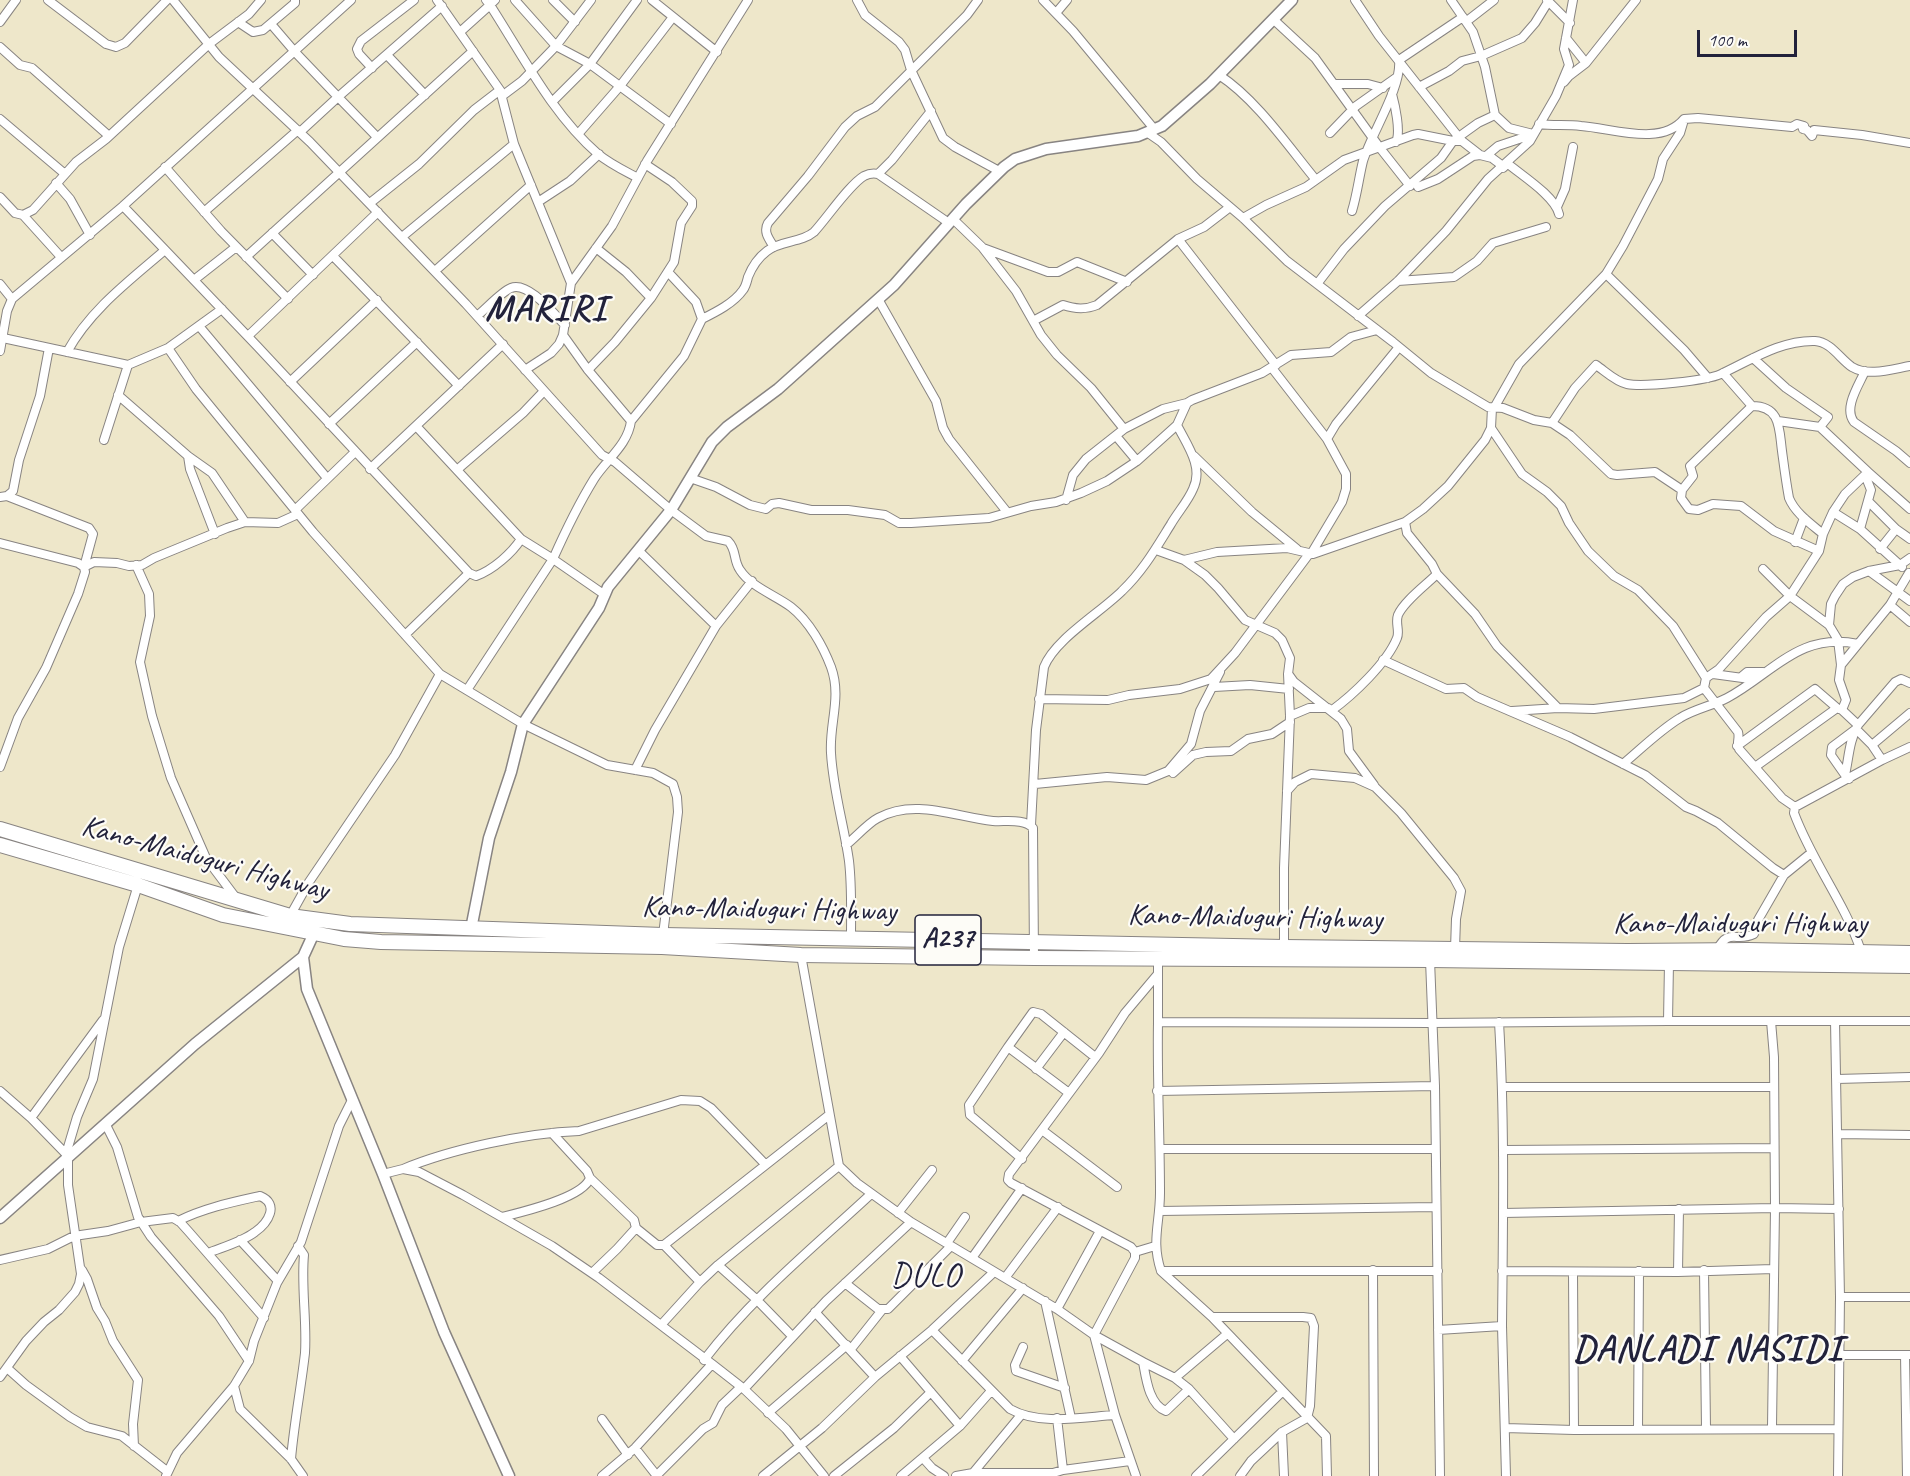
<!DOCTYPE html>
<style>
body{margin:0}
#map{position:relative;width:1910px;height:1476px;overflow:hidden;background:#eee7ca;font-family:Caveat,sans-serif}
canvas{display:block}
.scale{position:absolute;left:1697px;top:30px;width:100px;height:27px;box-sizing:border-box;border:3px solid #22223b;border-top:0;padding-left:8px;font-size:18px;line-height:21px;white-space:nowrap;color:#22223b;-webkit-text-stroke:4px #fdfcf7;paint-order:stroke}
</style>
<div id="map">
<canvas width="1910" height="1476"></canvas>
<div class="scale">100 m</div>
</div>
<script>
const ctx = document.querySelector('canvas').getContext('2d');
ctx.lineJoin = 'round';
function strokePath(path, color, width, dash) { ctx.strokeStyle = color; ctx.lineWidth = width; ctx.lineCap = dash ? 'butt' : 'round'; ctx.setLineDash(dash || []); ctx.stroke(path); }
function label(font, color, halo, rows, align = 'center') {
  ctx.font = font + ' Caveat,sans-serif'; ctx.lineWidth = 4.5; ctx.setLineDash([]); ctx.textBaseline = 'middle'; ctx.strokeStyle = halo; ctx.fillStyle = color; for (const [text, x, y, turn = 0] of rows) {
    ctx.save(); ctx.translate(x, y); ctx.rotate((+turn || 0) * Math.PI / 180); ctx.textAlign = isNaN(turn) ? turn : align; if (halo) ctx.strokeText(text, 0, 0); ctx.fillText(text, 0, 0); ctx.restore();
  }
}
const street = new Path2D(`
 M 48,0 L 106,44 L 116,47 L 125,43 L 167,0
 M 173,0 L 219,57 L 310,142 L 466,304 L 602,455 L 615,462 L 671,510 L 706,536 L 728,541 C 737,550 733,560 740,570 C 751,587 775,595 791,607 C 809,621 823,646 831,667 C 842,697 829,724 831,753 C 833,790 844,825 849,861 C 852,887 851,913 851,939
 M 437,0 L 500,90 L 514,144 L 571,283
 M 486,0 L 490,5 L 495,0
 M 515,0 L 556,46 L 590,64 L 552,102
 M 553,0 L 575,22
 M 637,0 L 590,64 L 671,124
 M 652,0 L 717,52
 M 857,0 L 865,15 L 899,42 L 905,50 L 911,70 L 943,138 L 955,147 L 999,171
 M 1043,0 L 1073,31 L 1155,130
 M 1355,0 L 1379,36 L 1461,140
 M 1451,0 L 1473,32 L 1485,67 L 1495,115 L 1509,128 L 1533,134
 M 1547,0 L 1570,23
 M 1056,13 L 1067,0
 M 1274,20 L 1315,58 L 1380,148 L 1410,186
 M 1467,21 L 1494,0
 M 0,22 L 16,0
 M 238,22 L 253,32 L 263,30 L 295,3 L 295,0
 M 271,24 L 295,52 L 338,97 L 300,132
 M 460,32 L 490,5 C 523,56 552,114 598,154 C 610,164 625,171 638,178
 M 1566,38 L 1586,63
 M 0,47 L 20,65 L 32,68 L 109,136
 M 387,55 L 425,95
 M 372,68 L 359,54 L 357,49 L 361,41 L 414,0
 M 1219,75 C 1256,99 1288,146 1316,180
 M 1564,82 L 1569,76 L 1586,63 L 1636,0
 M 1334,84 L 1368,84 L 1383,88
 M 1419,87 L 1449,71 L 1462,61 L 1481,56 L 1522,38 L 1535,23 L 1548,2
 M 1392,94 C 1395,105 1401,132 1396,142
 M 502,96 L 522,81 L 556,46 L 591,0
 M 0,119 L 65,174
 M 1539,124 C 1553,126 1567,124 1581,126 C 1612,128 1661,147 1684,119 L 1698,118 L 1792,127 L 1797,124 L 1804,126 L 1803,129 L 1807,130 L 1812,136 L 1814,130 L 1862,135 L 1910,143
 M 579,133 L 620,86 L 673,17
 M 1148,133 L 1161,142 L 1197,179 L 1243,218 L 1287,261 L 1393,342 L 1431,373 L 1488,407 L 1503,408 L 1534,420 L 1552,423 L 1570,435 L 1611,474 L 1617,475 L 1655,472 L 1682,490 L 1681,498 L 1689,509 L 1698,510 L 1713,504 L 1741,506 L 1774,531 L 1819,551
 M 1330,133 L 1356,106 L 1397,77
 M 377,137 L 338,97 L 442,6
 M 1486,156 L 1498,146 L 1531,135
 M 1507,163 C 1521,175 1555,196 1559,214
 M 645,164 L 672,182 L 692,201 L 692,206 L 681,223 L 674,262 L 651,298
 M 165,167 L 221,231 L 288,299
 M 878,174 L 892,160 L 931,111
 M 56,183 L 70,199 L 90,235
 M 1418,187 L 1438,179 L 1473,156 L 1480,155 L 1492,158 L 1504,167 L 1503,168
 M 0,197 L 15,213 L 23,215 L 33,210 L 76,162 L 106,139 L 209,44 L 249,14 L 261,0
 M 538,202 L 570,181 L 599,154
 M 370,203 L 419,164 L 474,110 L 500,90
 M 123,206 L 257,346 L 469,573 L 476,576 C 493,570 512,553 521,539
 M 1557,207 L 1565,189 L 1573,147
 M 1352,211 C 1357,195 1359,177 1363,161 C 1372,132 1402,87 1399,60 L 1463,17
 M 204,212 L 298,130
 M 23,215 L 61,257
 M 1243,218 L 1266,205 L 1306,187 L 1344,160 L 1413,135 L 1418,134 L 1453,141 L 1462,141 L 1480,155
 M 953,219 L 982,247 L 1016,291 L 1041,335 L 1057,355 L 1091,388 L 1124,429
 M 272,233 L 313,275
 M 402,237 L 514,144
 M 1178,239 L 1276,365
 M 774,247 C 769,239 763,232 768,223 L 808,176 L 845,127 L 857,116 L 875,107 L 967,15 L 978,0
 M 983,248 L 1048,272 L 1058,272 L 1077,262 L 1127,282
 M 333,256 L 459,386
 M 246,257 L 473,51
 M 435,271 L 531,185
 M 1606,274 L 1684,350 L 1708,378
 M 194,280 L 236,247
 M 1398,281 L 1454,277 L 1477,261 L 1493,243 L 1546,227
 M 0,284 L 12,299
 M 1317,284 L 1344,249 L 1385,206 L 1441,158 L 1453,141 L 1478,123 L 1495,115
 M 878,299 L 936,401 L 943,428 L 949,439 L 1007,512
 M 477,316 C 486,309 501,292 511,288 C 528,281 554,314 565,325
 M 1358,316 L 1398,281 L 1446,231 L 1488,179 L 1530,141 L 1556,96 L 1569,65 L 1564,49 L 1573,0
 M 702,319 C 716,312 734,303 743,290 C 746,286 747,281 748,277 C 752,267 759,257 767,251 C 781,240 801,243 814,232 C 827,218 849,185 864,176 C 868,174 873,173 878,174 L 949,223
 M 1033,321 L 1063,305 C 1075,309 1085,310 1097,305 L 1178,239 L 1204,227 L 1230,207
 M 199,326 L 327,478
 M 563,335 L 588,370 L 631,421 C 628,445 606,460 594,479 C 578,505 565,532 553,559 L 605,595
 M 248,336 L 378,212
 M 3,338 L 128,365 L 168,348 L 196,389 L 313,532 L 440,674 L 523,724 L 607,765 L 653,773 L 673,784 L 677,797 L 678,812 L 663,935
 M 168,348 L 222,309
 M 0,351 L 7,311 L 12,299 L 123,206 L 351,0
 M 67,352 C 90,310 129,281 165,250
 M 1272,368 L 1327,439 L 1346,474 L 1346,489 L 1342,502 L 1311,554
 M 525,370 L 551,353 L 559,344 L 563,335 L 571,283 L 612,226 L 647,161 L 748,0
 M 588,370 L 615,342 L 651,298 L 626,272 L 596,248
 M 1865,371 C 1859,385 1843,408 1854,422 L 1896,451 L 1910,463
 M 1723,373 L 1752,406 C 1781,406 1779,429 1782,451 C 1784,466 1786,482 1789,498 C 1795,513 1811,524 1823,534
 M 290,382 L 377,300
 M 118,395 L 188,456 L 190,469 L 215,534
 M 1494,408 L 1519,364 L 1606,274 L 1623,246 L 1658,179 L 1663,159 L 1680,133 L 1683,123
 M 631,421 L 684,356 L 702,319 L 696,302 L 668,272
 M 1778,421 L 1820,427
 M 1552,423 L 1575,388 L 1596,365 C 1605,371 1616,382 1627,384 C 1644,387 1706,381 1721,374 C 1751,360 1781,340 1815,341 C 1831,342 1840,359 1852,367 C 1869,377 1892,369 1910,366
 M 329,424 L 417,342
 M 417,427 L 521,539 L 553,559 L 467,690
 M 1491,428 L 1522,474 L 1547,492 L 1561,506 L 1569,523 L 1588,551 L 1614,576 L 1638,590 L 1673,626 L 1706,678 L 1704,688 L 1684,698 L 1594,709 L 1558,708 L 1512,711
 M 1116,436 L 1137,461
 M 1327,439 L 1336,424 L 1399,347
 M 104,440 L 128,365
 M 188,456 L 212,473 L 245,522
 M 1194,456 L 1252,512 L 1297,549
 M 370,469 L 503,344
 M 458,469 L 523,413 L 544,391
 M 1868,472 L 1910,509
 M 690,478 L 716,487 L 750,505 L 766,509 L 772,504 L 779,503 L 811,510 L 848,510 L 885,515 L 899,523 L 911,523 L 989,518 L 1031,506 L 1056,502 L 1081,493 L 1107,481 L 1137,461 L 1177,425 L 1187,403 L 1192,400 L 1262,373 L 1291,355 L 1331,352 L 1351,337 L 1377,330
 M 1682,490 L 1693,476 L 1690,466 L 1752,406
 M 0,497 L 7,496 L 13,491 L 19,460 L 40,396 L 49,348
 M 1066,500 L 1073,475 L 1086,459 L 1124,429 L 1163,409 L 1187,403
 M 1869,502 L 1896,529
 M 295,510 L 355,452
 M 1833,512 L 1860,529 L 1902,567
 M 1405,522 L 1407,533 L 1432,564 L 1437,574 L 1475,614 L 1497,646 L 1558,708
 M 1860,529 L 1871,490 L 1865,475
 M 1795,542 L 1804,518
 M 0,543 L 78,563 L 84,567
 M 1880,549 L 1896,529 L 1910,539
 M 1156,550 L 1184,560 L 1217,552 L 1287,548 L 1313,554 L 1405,522 L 1423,509 L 1448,486 L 1485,440 L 1491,428 L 1492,408
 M 639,551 L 716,626
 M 1184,560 L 1205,575 L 1218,588 L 1245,620 L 1275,633 L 1282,640 L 1290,658 L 1288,674 L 1290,716 L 1284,868 L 1284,947
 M 136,565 L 149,594 L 150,616 L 140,662 L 152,716 L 171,778 L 206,858 L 236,898
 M 84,567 L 94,562 L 117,563 L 129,566 L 142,565 L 154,558 L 227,528 L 245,522 L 278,523 L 298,514
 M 1763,569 L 1790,596 L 1829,625
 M 1869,571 L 1910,601
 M 1890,605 L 1910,622
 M 405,635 L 469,573
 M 1383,660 L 1446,689 L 1464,688 L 1477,697 L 1570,737 L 1645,775 L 1686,807 L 1696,811 L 1718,823 L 1773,868 L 1784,875
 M 1841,665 L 1890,605 L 1909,573
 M 1713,674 L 1750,679 L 1755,677
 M 1289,675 L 1294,682 L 1341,719 L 1347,729 L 1349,751 L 1374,785
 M 1741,677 L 1747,672 L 1763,672
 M 1706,678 L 1719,669 L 1766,617 L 1790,596 L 1819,551 L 1823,534 L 1833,512 L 1845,494 L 1868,472 L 1820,427 L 1828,417 L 1786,388 L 1753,358
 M 1214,687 L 1250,685 L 1289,689
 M 1704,688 L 1738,732 C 1740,738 1736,744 1739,749 L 1782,798 L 1795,807
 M 1039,699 L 1108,700 L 1129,695 L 1180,689 L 1211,679 L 1235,653 L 1309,554
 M 1331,711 C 1353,695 1387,663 1397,638 C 1400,631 1395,623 1398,615 C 1404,601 1426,585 1437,574
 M 1290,716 L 1309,708 L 1328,708
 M 1858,725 L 1895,682 L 1901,679 L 1910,683
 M 1872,745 L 1882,760
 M 1737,746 L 1815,689 L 1837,708
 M 1623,764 C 1641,749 1660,730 1680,718 C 1694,709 1712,706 1727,698 C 1772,674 1800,631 1858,644
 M 0,767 L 18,718 L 46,668 L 78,594 L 85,572 L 84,567 L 93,534 L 89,528 L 7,496
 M 1755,767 L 1837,708 L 1839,709
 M 635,770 L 655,730 L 716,626 L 752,581
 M 1173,773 L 1193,755 L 1206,752 L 1231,751 L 1248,739 L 1272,734 L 1290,722
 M 1845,775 L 1831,755 L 1832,747 L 1856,729 L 1872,745 L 1910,713
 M 1849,779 L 1845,775 C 1849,757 1849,741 1858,725 L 1842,710 L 1846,700 L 1839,680 L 1841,665 L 1838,640 L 1829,625 L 1831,604 L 1835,596 L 1843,584 L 1853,577 L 1869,571 L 1900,565 L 1910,558
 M 1035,784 L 1107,777 L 1146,780 L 1168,771 L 1191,744 L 1200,711 L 1220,672
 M 1287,791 L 1295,782 L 1311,774 L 1355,778 L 1375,787 L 1401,813 L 1454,878 L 1461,891 L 1456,919 L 1455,949
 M 1031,825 L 1036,730 L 1044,667 C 1055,639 1100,613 1122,591 C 1143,571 1156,548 1171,524 C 1178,512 1188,501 1193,489 C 1204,467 1187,445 1177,425
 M 846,845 C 855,838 868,823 878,818 C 915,798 955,817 993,821 C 1005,822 1024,818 1033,828 L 1034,958
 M 290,916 L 309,882 L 395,755 L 440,674
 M 1717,950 C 1729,927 1736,943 1754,934 L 1758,920 L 1784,875 L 1811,853
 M 1861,951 C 1845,903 1812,862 1794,813 L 1795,807 L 1882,760 L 1910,747
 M 801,955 L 839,1166 L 857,1183 L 911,1222 L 1057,1309 L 1094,1335 L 1115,1415 L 1136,1476
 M 1158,959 L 1158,1022 L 1432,1023 L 1668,1021 L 1910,1021
 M 1430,960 L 1435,1086 L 1440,1476
 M 1157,975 L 1125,1013 L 1099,1053 L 1009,1174 L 1008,1180 L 1011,1183 L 1131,1247 L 1135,1252 L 1135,1258 L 1094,1335 L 1143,1362 C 1146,1378 1149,1405 1166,1411 L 1189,1389
 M 1668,1021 L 1669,963
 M 1771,1021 L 1774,1057 L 1775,1208 L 1772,1427
 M 1835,1021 L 1840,1297 L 1838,1476
 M 1158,1022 C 1157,1079 1160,1136 1160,1193 C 1160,1223 1151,1241 1161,1271 L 1438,1271
 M 1499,1022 C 1505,1123 1503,1225 1502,1326
 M 1008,1047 L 969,1105 L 970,1115 L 1022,1159
 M 1036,1069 L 1064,1032
 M 1837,1079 L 1910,1077
 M 1503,1087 L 1774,1087
 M 0,1091 L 31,1118 L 68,1156 L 68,1185 L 81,1274 L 79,1284 L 75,1292 L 59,1310 L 44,1322 L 26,1341 L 0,1377
 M 1157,1091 L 1435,1086
 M 1069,1093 L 1008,1047 L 1033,1012 L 1041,1014 L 1095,1057
 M 31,1118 L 103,1020
 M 106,1125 L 117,1147 L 138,1217 L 151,1237 L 219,1316 L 249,1361
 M 1042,1130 L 1117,1187
 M 552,1133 L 587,1171 L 590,1178 L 634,1220 L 636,1228 L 657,1245 L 664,1245 L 829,1115
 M 1838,1134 L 1910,1135
 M 1160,1149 L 1435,1149
 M 1504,1150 L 1773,1148
 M 66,1154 L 77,1117 L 93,1079 L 119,947 L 138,885
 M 403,1169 C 451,1149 526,1133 579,1131 L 681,1100 L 700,1101 L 711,1108 L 765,1164
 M 383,1174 L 403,1169 L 419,1172 L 463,1195 L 552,1246 L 599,1278 L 712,1364
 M 1160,1211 L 1436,1207
 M 898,1213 L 932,1170
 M 1503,1213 L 1775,1208 L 1839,1209
 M 502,1217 C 522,1212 583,1198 590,1178
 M 178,1221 C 204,1208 233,1202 260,1196 C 280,1204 268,1223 255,1232 C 242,1242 223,1247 208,1253
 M 240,1240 L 278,1281
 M 947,1243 L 965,1217
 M 664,1245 L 700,1282
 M 1135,1252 L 1155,1246
 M 972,1258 L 1022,1188
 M 0,1260 L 48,1249 L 74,1236 L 108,1231 L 141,1222 L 173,1218 L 180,1222 L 189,1232 L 264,1318
 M 718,1265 L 756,1299 L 792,1336
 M 82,1270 L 87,1279 L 97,1308 L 105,1321 L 113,1341 L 138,1380 L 133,1424 L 134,1446
 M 1373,1270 L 1374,1476
 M 1704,1270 L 1706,1428
 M 1161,1271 L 1212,1317
 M 1502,1271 L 1678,1272 L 1773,1269
 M 1573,1272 L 1574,1430
 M 1678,1272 L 1679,1209
 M 592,1273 L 617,1249 L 636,1228
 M 1005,1278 L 1058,1207
 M 845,1283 L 878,1309 L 888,1309 L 951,1246
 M 1840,1297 L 1910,1297
 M 1045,1301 L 1071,1418
 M 1057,1309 L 1100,1231
 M 661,1325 L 700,1282 L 718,1265 L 839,1166
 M 932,1330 L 1010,1409 C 1040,1426 1083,1417 1115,1415
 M 1438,1330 L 1502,1326 L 1506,1476
 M 1023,1347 L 1015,1365 L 1016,1371 L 1065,1388
 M 851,1349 L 882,1310
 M 1839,1355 L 1909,1355
 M 1905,1355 L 1907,1476
 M 900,1356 L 960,1426
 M 704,1360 C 752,1297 814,1247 871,1194
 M 962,1361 L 1023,1288
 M 1143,1362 L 1175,1378 L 1189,1389 L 1234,1439
 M 7,1368 L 26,1385 L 70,1417 L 87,1427 L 122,1436 L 168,1472
 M 875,1377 L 932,1330 L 994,1272
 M 1175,1378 L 1227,1334
 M 234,1386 L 240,1409 L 291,1459 L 303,1476
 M 744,1389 L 826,1301 L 911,1222
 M 768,1413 L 847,1345
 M 1057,1418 L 1063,1470
 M 602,1419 L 628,1455
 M 1505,1428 L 1574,1430 L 1838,1429
 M 1638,1430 L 1639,1271
 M 1282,1432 L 1284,1476
 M 635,1448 L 657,1476
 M 923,1458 L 932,1468 L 944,1476
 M 291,1459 C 294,1424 301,1388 305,1353 C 307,1320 301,1287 304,1255 L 298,1246
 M 973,1473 L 1021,1415
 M 166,1476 L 177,1453 L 234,1386 L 249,1361 L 254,1341 L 277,1283 L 301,1242 L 339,1126 L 352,1100
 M 602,1476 L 635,1448 L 712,1364 L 744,1389 L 786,1429 L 824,1476
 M 656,1476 L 703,1429 L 713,1423 L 722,1405 L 741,1387
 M 763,1476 L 822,1428 L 875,1377 L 815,1312
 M 834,1476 L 894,1428 L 931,1392
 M 901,1476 L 960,1426 L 991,1391
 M 956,1476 L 973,1473 L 1053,1473
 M 1053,1476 L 1053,1473 L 1063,1470 L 1130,1461
 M 1196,1476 L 1282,1392
 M 1240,1476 L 1251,1461 L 1282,1432 L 1307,1418 L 1310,1406 L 1314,1326 L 1311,1318 L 1303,1317 L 1212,1317 L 1326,1436 L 1327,1476`);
const secondary = new Path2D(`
 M 471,929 L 489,838 L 511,772 L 523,724 L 599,608 L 608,587 L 671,510 L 712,442 L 727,427 L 778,389 L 894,285 L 966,204 L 1004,167 L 1015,159 L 1046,149 L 1138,136 L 1162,126 L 1210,84 L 1292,0
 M 303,957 L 307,989 L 383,1174 L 444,1332 L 509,1476
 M 0,1218 L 195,1044 L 303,957 L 314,933`);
const highway = new Path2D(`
 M 0,829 L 290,916 L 350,924 L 663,935 L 876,939 L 1284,947 L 1627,951 L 1748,950 L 1910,953
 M 0,845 L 138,885 L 223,915 L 344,939 L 381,942 L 662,947 L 801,955 L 1034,958 L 1430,960 L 1910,966`);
strokePath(street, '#888482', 10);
strokePath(secondary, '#888482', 13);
strokePath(highway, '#888482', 16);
strokePath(street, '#fff', 8);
strokePath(secondary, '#fff', 10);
strokePath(highway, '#fff', 14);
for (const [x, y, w] of [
 [948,940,66]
]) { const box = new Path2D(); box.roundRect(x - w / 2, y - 25, w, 50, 4.5); ctx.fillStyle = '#fdfcf7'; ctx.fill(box); strokePath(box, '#22223b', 1.5); }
label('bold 28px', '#22223b', null, [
 ["A237",948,940]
]);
label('30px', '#22223b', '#fdfcf7', [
 ["Kano-Maiduguri Highway",205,859,15],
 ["Kano-Maiduguri Highway",769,910,1],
 ["Kano-Maiduguri Highway",1255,918,1],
 ["Kano-Maiduguri Highway",1740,924]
]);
ctx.letterSpacing = '1.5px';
label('33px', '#22223b', '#fdfcf7', [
 ["DULO",926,1277]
]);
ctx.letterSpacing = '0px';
ctx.letterSpacing = '1.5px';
label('bold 36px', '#22223b', '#fdfcf7', [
 ["MARIRI",546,311],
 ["DANLADI NASIDI",1708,1351]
]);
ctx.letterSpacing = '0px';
</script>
